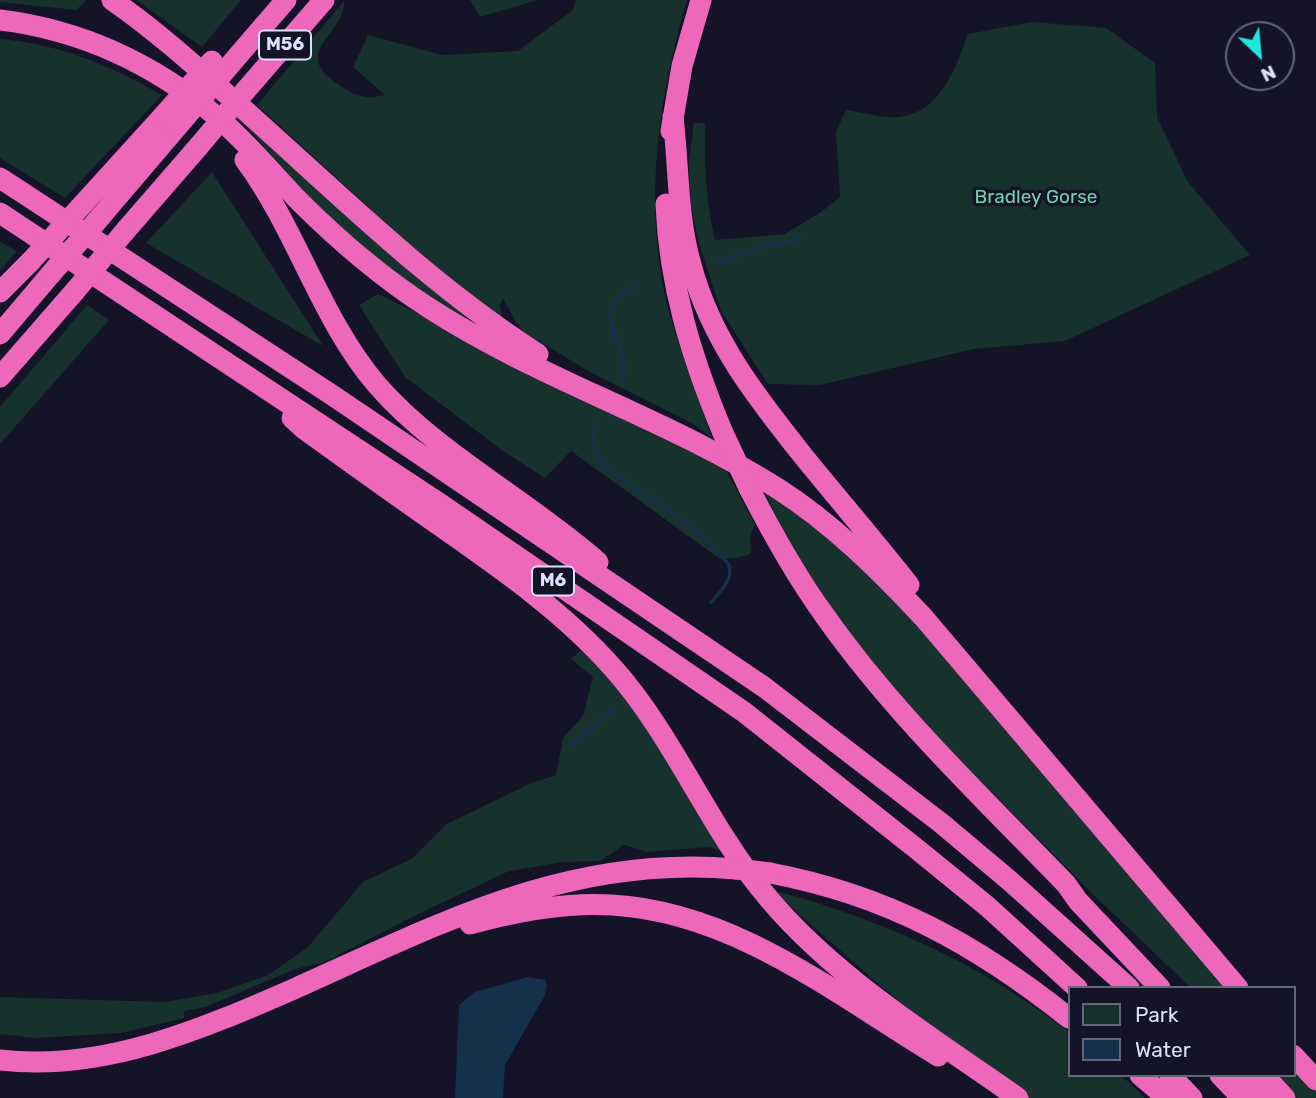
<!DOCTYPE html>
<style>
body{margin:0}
#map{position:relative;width:1316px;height:1098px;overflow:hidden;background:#141328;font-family:Rubik,sans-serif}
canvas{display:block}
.legend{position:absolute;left:1068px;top:986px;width:228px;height:91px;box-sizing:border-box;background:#141328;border:2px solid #65657c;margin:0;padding:9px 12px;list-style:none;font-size:21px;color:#dedffb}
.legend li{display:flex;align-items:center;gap:14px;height:35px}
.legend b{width:35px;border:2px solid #65657c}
.north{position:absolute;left:1225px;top:21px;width:70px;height:70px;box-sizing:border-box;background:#141328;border:2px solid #65657c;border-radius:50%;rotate:154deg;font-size:19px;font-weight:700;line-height:28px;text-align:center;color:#dedffb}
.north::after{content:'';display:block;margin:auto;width:24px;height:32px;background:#20e5dc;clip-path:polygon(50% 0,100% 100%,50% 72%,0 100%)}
</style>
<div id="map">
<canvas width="1316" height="1098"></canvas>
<ul class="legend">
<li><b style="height:19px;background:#17312c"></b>Park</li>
<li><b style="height:19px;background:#15304a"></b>Water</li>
</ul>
<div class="north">N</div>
</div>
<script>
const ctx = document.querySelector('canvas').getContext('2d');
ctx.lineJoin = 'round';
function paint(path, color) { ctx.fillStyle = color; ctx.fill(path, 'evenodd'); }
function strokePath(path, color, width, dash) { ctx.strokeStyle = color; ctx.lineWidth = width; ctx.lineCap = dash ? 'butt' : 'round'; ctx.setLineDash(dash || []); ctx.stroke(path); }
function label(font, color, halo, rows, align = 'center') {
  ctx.font = font + ' Rubik,sans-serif'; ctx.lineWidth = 7; ctx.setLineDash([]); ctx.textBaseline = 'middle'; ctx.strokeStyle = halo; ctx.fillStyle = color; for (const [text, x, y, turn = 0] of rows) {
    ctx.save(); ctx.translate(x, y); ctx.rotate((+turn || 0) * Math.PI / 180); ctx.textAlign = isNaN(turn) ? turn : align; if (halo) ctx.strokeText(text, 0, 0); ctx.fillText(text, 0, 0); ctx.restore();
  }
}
paint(new Path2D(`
 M 0,0 L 85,0 L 86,1 L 76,10 L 0,2 Z
 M 136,0 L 241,0 L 202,47 Z
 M 470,0 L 538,0 L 480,17 Z
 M 576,0 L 687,0 C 657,102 641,218 672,322 C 683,361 699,400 712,438 L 695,425 L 590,372 L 525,333 L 515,321 L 503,298 L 500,305 L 502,317 L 494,314 L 399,235 L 257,105 L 344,1 C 346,35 288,51 339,85 C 356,96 365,100 385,95 L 353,67 L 368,35 L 442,55 L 518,51 L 573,10 Z
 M 1032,22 L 1106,28 L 1155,63 L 1157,117 L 1188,182 L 1250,255 L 1065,341 L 974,349 L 820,385 L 768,384 L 721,311 L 699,243 L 691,205 L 689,161 L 694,123 L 705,123 C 704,163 706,201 715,240 L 785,234 L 821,212 L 840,197 L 836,132 L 846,110 C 862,112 884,119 900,117 C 941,112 956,67 968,34 Z
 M 0,39 C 64,45 106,64 162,95 L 65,198 L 0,158 Z
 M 246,120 L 468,317 L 451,312 L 370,257 L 302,189 L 243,123 Z
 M 212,172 L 323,346 L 146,243 Z
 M 0,242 L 17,251 L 0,271 Z
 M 378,294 L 725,468 L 755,525 L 750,536 L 751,554 L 736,558 L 720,559 L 571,451 L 545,478 L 503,451 L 405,377 L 359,305 Z
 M 87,305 L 109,320 L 0,444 L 0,407 Z
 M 762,487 L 788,505 L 886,587 L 1227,988 L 1191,988 L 1100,901 L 925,725 L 850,635 L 788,541 Z
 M 584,647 L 612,675 L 731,855 L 709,847 L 647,852 L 624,845 L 600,861 L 563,862 L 509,871 L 410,918 L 323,963 L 295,969 L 206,1007 L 184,1011 L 184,1018 L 121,1033 L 35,1038 L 0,1034 L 0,997 L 164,1002 L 217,993 L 268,975 L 308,947 L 363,882 L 413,858 L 447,824 L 529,784 L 556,775 L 563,738 L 583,716 L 593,677 L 571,659 Z
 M 772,890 C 880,918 981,964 1069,1032 L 1069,1075 L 1121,1075 L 1145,1098 L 1026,1098 L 930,1026 L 877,983 Z
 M 1293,1067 L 1316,1091 L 1316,1098 L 1297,1098 L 1275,1075 L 1293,1075 Z`), '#17312c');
paint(new Path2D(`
 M 528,977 L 545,980 L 547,986 L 545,995 L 505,1065 L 503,1098 L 455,1098 L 459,1005 L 475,992 Z`), '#15304a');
strokePath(new Path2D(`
 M 717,262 L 770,245 L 801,239
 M 623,376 C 628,354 610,334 610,312 L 620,296 L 638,284
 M 595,423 L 593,436 L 595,448 L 604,467 L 694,528 L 728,563 C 735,578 721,591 711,602
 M 571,746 L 613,709`), '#15304a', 3.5);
strokePath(new Path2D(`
 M 112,0 C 154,29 193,64 231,98 C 331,186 425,282 538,354
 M 0,20 C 81,30 154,64 217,117 C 247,142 272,173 299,201 C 339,241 381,277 429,308 C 539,379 666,418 777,488 C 832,523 880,571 924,618 L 1238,988
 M 224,72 L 286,0
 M 246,90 L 324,0
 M 673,117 C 679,167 677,216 691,265 C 711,340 757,398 804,457 C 839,500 875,542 909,585
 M 671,131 L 682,66 L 701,0
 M 245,160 C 297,230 320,318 377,385 C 436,453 529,501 598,562
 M 0,178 L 332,395 L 764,687 L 941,823 L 1010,881 L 1129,988
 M 84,203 L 163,116
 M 666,204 C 669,285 692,359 723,433
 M 0,213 L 439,503 L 744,712 L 918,850 L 988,907 L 1077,988
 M 102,215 L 177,127
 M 126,230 L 199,146
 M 0,292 L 30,262
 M 0,334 L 50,275
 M 0,377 L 75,291
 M 292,418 L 304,429 C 347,460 390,491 433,521 C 497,566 562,610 613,668 C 672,734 705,819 760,888 C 827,973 930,1036 1018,1098
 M 749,488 C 772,533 796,576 825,616 C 894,714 983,798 1066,884 L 1078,901 L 1160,988
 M 770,873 C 887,895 976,944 1069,1018
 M 470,924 C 517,911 564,902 612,905 C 735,912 837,995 938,1056
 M 1293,1055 L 1316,1080
 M 0,1060 C 104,1072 202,1029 296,988 C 441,923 571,854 736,869
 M 1140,1075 L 1167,1098
 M 1170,1075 L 1192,1098
 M 1220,1075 L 1242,1098
 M 1244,1075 L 1262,1098
 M 1264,1075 L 1285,1098`), '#ed67bb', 21);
strokePath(new Path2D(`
 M 163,116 L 212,61
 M 177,127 L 224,72
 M 199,146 L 246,90
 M 30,262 L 84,203
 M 50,275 L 102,215
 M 75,291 L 126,230
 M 723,433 L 749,488
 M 736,869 L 770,873`), '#ed67bb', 21);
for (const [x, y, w] of [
 [285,45,52],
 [553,581,42]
]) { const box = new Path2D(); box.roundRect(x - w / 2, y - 14.5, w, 29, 5); ctx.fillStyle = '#141328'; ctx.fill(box); strokePath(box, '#dedffb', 2); }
label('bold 18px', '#dedffb', null, [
 ["M56",285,45],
 ["M6",553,581]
]);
label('19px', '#71d4ad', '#141328', [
 ["Bradley Gorse",1036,198]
]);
</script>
